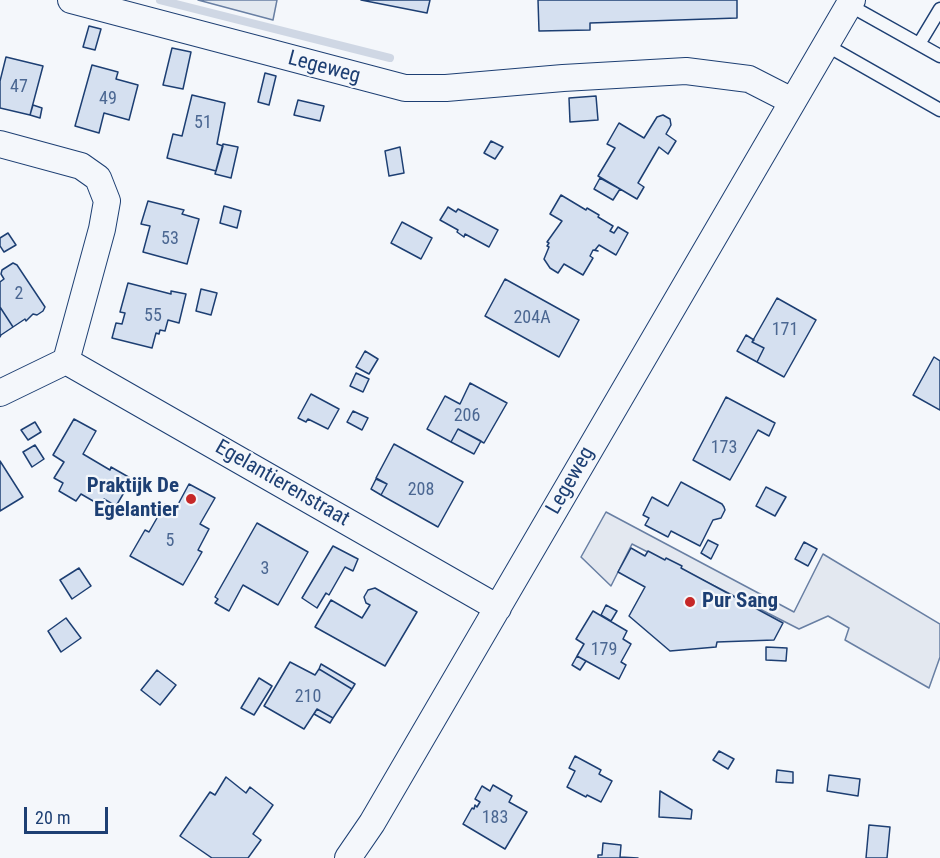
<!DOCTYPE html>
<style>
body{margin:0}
#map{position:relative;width:940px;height:858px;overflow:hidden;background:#f4f7fb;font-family:"Roboto Condensed",sans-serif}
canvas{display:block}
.scale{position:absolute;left:24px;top:807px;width:84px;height:27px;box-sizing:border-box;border:3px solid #1d3f73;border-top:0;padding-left:8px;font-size:18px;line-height:21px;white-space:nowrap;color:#1d3f73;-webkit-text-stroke:4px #f4f7fb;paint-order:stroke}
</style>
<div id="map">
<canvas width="940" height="858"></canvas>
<div class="scale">20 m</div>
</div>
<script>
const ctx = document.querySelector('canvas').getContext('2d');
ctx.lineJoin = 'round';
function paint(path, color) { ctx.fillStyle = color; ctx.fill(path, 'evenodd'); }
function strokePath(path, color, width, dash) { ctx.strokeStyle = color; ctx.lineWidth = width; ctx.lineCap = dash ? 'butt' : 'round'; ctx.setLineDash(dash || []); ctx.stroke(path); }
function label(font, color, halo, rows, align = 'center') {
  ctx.font = font + ' "Roboto Condensed",sans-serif'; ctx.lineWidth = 4.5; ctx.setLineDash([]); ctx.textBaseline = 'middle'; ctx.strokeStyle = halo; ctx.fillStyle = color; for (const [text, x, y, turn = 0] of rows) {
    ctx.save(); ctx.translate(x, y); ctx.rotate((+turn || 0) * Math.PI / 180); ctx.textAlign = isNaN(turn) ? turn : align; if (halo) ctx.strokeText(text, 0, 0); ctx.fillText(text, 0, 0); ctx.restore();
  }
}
const green = new Path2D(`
 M 198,0 L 277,0 L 273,20 Z`);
paint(green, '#e3e9f0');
strokePath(green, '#687fa3', 1.5);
const parking = new Path2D(`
 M 606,512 L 794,612 L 823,554 L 940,624 L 940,657 L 929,688 L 845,640 L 849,628 L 828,616 L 799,629 L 632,544 L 611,586 L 581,557 Z`);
paint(parking, '#e3e8f0');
strokePath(parking, '#687fa3', 1.5);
strokePath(new Path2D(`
 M 160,0 L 390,58`), '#cfd7e4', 8);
const building = new Path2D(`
 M 361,0 L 430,0 L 427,13 Z
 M 538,0 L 737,0 L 737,18 L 590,23 L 590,30 L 539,31 Z
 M 89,26 L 101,29 L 95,50 L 83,47 Z
 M 172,48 L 191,52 L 183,89 L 163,85 Z
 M 6,57 L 43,66 L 30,115 L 0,108 L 0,81 Z
 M 92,65 L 118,72 L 116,79 L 138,85 L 129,120 L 104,113 L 99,133 L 75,126 Z
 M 265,73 L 276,76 L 269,105 L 258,102 Z
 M 192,95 L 225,103 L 217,144 L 223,146 L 216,171 L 167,158 L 173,134 L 182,136 Z
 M 596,96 L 598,120 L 570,122 L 569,98 Z
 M 298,100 L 324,106 L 320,121 L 294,115 Z
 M 33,105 L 42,108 L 40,118 L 30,115 Z
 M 663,115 L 670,119 L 671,125 L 666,134 L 676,141 L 668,154 L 659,147 L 638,183 L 644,187 L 637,199 L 598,176 L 615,148 L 607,144 L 619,123 L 644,138 L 657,117 Z
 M 491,141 L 503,147 L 495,159 L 484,153 Z
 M 223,144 L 238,147 L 231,178 L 215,174 Z
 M 400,147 L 404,173 L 389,176 L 385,151 Z
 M 600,178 L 620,189 L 613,200 L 594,189 Z
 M 561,195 L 586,210 L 587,208 L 599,215 L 598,217 L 613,226 L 610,231 L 614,233 L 618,227 L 628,233 L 616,255 L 599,245 L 595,250 L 598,251 L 593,250 L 590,256 L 593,258 L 583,275 L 564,264 L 558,273 L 550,268 L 544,259 L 549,247 L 547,246 L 549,243 L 547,242 L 562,221 L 550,214 Z
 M 148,201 L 184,210 L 182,214 L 199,219 L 187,264 L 143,252 L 150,226 L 141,224 Z
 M 224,206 L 241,211 L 237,228 L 220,223 Z
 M 448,207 L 456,212 L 458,209 L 498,230 L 489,247 L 465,234 L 464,237 L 457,232 L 458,230 L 440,220 Z
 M 402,222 L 432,238 L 421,259 L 391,243 Z
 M 8,233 L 16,245 L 4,252 L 0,246 L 0,238 Z
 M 13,263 L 17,265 L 45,307 L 43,311 L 37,315 L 33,314 L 26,321 L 25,319 L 13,327 L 0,307 L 0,282 L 4,279 L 1,274 L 2,270 Z
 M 505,279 L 579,320 L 559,357 L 485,316 Z
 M 128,283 L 171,294 L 171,291 L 186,294 L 179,323 L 168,320 L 165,331 L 160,330 L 159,334 L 156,333 L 152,348 L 112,338 L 116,323 L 122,324 L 125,313 L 120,312 Z
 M 201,289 L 217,293 L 211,315 L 196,311 Z
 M 777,298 L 816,320 L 784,377 L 757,362 L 764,348 L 752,342 Z
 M 0,307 L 13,327 L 1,335 L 0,337 Z
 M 746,335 L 754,340 L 752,342 L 764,348 L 757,362 L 737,351 Z
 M 365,351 L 378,359 L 369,374 L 356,367 Z
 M 934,357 L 940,361 L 940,410 L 913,395 Z
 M 356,373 L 369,379 L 363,392 L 350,386 Z
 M 470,383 L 507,403 L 484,443 L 458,429 L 451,442 L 427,429 L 445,396 L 460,404 Z
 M 311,394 L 339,409 L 328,429 L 308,419 L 306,422 L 298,418 Z
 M 726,397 L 775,423 L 769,436 L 758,430 L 730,480 L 693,460 Z
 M 353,411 L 368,418 L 362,430 L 347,422 Z
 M 74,419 L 96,431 L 83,454 L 110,470 L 111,467 L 132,479 L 116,506 L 104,499 L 100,505 L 81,494 L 76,501 L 59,491 L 63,483 L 54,478 L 64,462 L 53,455 Z
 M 35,422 L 41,432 L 28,440 L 21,430 Z
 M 458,429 L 481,441 L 474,454 L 451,442 Z
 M 394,444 L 463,482 L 438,527 L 381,495 L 387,484 L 376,478 Z
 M 35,445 L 44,459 L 32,467 L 23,452 Z
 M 0,461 L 23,497 L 0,511 Z
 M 376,479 L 387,484 L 381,495 L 371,489 Z
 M 681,482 L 722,504 L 724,507 L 725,510 L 721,518 L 713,520 L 700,546 L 671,531 L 668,537 L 645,525 L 649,518 L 643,515 L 652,497 L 668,506 Z
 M 189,484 L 215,498 L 200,524 L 209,529 L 198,550 L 202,552 L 183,585 L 130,556 L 145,530 L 149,532 L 165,504 L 175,510 Z
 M 766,487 L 786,497 L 775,516 L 756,506 Z
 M 257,523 L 308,552 L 278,605 L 243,585 L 229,611 L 215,603 L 218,599 L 215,597 Z
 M 708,540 L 718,545 L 711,559 L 701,553 Z
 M 804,542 L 817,549 L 808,566 L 795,559 Z
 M 333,546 L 358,559 L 353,571 L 345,567 L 329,595 L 326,593 L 317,608 L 302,598 Z
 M 631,548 L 645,556 L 648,551 L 665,560 L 666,558 L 682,566 L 681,568 L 783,623 L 774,640 L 717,642 L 716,647 L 670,651 L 629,616 L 645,587 L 618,572 Z
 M 79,568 L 91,586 L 72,599 L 60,580 Z
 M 375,588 L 417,612 L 385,666 L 315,627 L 331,600 L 362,618 L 370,605 L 366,603 L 364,597 L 368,590 Z
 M 606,605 L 617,611 L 611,621 L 601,615 Z
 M 593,611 L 627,631 L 623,639 L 631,644 L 621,662 L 626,665 L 619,679 L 577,656 L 584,644 L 576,639 Z
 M 66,618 L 81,638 L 61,652 L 48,631 Z
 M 766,647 L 787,648 L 786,661 L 766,660 Z
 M 577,656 L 586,661 L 580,670 L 572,665 Z
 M 290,662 L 315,675 L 319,669 L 352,689 L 333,718 L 317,709 L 304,729 L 264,706 Z
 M 321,664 L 355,684 L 352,689 L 319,669 Z
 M 157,670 L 176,685 L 160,705 L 141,690 Z
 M 259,678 L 272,686 L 254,715 L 241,708 Z
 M 317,709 L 333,718 L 330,723 L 314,714 Z
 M 719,751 L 734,759 L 728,769 L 713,760 Z
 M 575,756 L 601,770 L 599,774 L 612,781 L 601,802 L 587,795 L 586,797 L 567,787 L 575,771 L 569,768 Z
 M 777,770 L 793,772 L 793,783 L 776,782 Z
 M 829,775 L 860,779 L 858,796 L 827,791 Z
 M 226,777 L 246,793 L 250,787 L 273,805 L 253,834 L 261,840 L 248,858 L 212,858 L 180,836 L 210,792 L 215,795 Z
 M 493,785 L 512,796 L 509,802 L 527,812 L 505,849 L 463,824 L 472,808 L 474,809 L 475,805 L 477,807 L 480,802 L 475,799 L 482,786 L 490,791 Z
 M 660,791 L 692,810 L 691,819 L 659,817 Z
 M 869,825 L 890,827 L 887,858 L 866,858 Z
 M 603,843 L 621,845 L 620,857 L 638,858 L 598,858 L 598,855 L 602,855 Z`);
paint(building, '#d5e0f0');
strokePath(building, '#1d3f73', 1.5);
const service = new Path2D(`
 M 849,5 L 940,56
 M 919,44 L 940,9
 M 826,45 L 940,110`);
const minor = new Path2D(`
 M 71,0 L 405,88 L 446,88 L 563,78 L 686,71 L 749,79 L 792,101
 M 0,144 L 81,166 L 98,178 L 107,201 L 102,229 L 66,361 L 0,393
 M 66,361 L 498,608
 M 348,858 L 372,823 L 852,0`);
strokePath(service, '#1d3f73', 15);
strokePath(minor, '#1d3f73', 28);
strokePath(service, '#f4f7fb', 12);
strokePath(minor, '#f4f7fb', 26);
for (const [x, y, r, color] of [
 [191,499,6,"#c62828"],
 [690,602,6,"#c62828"]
]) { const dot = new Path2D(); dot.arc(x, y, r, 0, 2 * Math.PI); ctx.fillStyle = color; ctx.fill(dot); strokePath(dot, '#f4f7fb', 2); }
label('18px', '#4b6792', null, [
 ["47",19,87],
 ["49",108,99],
 ["51",203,123],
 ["53",170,239],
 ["2",19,294],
 ["55",153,316],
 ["204A",532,318],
 ["171",785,330],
 ["206",467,416],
 ["173",724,448],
 ["208",421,490],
 ["5",170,541],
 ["3",265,569],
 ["179",604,650],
 ["210",308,697],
 ["183",495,818]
]);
label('21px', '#1d3f73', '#f4f7fb', [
 ["Legeweg",324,68,15],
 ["Legeweg",571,481,-60],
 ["Egelantierenstraat",282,484,30]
]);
label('bold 21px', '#1d3f73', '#f4f7fb', [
 ["Praktijk De",179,487],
 ["Egelantier",179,511],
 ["Pur Sang",702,602,"left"]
], 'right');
</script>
